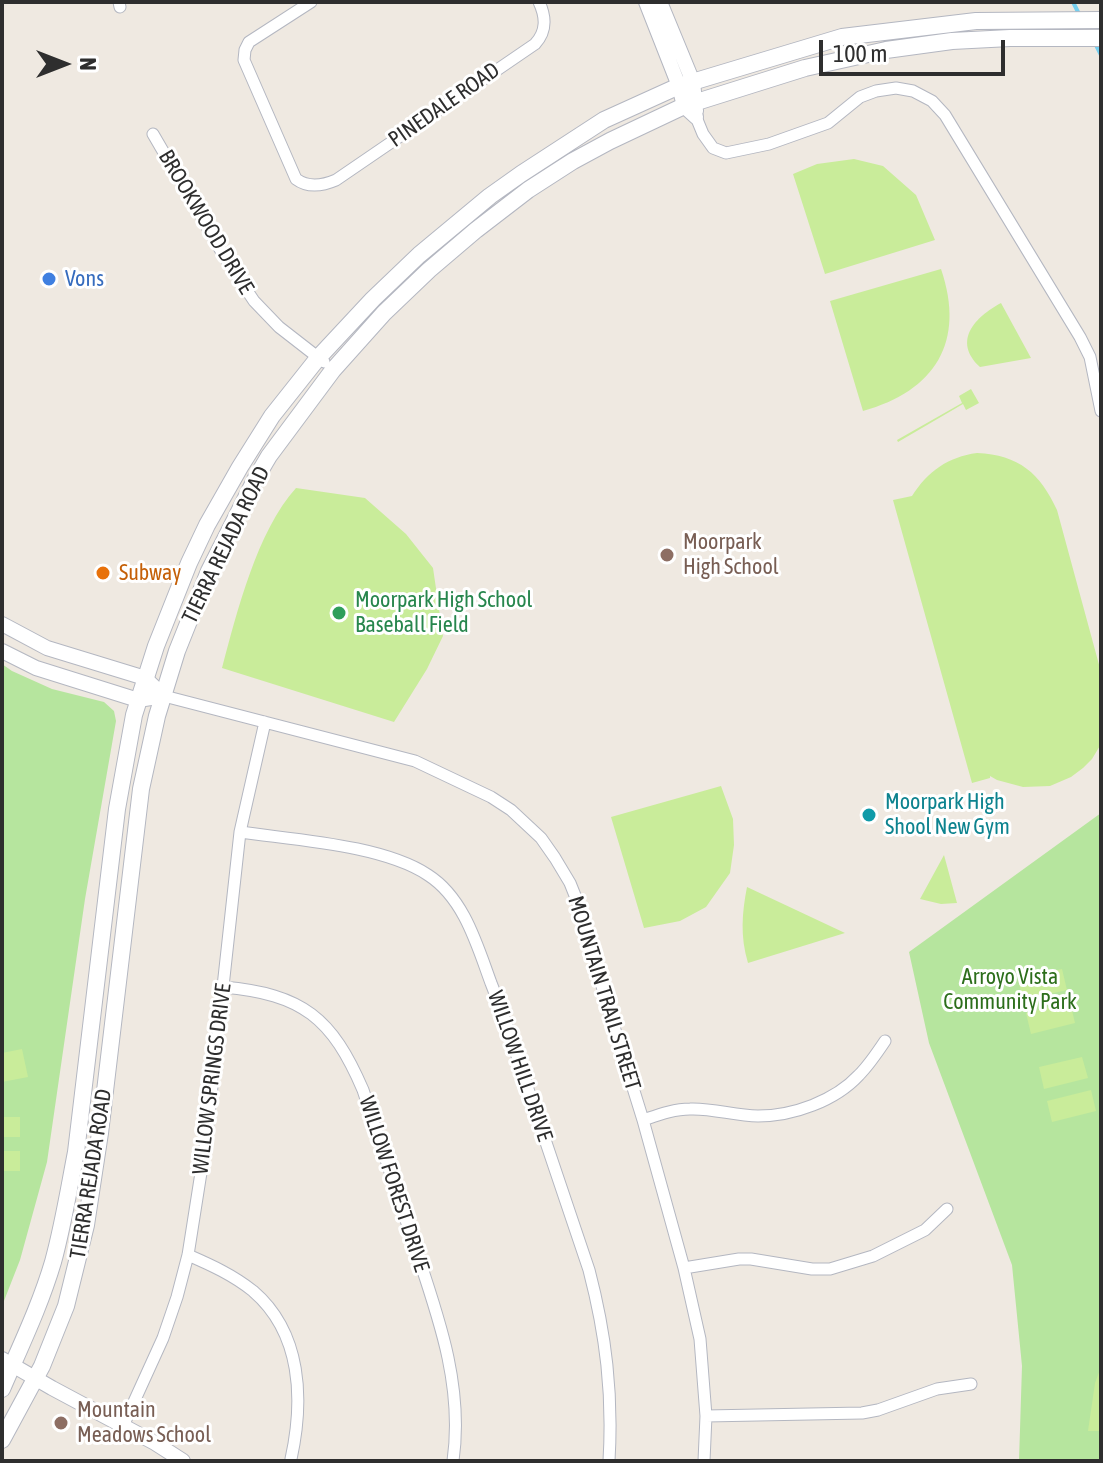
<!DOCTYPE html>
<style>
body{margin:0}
#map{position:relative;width:1103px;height:1463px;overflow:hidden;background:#efe9e1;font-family:"Asap Condensed",sans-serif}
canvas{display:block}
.frame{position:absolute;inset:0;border:4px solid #2e2e2e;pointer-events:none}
.north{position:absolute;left:24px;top:24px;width:80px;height:80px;-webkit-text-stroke:6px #fff;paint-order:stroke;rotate:90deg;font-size:22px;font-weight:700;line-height:32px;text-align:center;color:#2e2e2e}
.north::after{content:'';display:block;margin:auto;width:28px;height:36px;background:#2e2e2e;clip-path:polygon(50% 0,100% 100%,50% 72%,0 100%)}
.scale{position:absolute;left:819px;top:40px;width:186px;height:36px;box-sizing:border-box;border:4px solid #2e2e2e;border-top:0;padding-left:10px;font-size:24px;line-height:28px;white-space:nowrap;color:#2e2e2e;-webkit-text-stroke:6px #fff;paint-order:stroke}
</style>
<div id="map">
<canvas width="1103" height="1463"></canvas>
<div class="frame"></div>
<div class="north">N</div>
<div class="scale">100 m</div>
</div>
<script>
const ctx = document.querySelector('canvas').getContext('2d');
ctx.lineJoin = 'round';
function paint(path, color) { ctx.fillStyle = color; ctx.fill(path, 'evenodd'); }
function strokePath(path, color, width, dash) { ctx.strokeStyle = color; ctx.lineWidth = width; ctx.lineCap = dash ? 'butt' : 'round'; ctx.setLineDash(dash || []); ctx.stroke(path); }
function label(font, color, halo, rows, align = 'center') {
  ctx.font = font + ' "Asap Condensed",sans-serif'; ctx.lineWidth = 6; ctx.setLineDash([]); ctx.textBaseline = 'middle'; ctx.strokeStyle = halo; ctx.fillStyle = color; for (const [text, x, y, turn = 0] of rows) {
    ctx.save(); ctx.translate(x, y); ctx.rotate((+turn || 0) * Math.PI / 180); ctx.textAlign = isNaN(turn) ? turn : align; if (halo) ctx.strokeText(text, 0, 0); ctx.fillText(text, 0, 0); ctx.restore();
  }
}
paint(new Path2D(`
 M 2,664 L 12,671 L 52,689 L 104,702 L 114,711 L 116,721 L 85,899 L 47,1162 L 20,1260 L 2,1306 Z
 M 1101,813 L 1101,1461 L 1019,1461 L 1022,1366 L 1012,1265 L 929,1043 L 909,952 Z`), '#b6e59e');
paint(new Path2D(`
 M 854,159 L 883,166 L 916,195 L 935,240 L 825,274 L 793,174 L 817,164 Z
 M 941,269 C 966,342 935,391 863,411 L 830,301 Z
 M 1001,303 L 1031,358 L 980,367 C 952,341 975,317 1001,303 Z
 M 971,389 L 979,403 L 966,410 L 963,404 L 898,442 L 897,440 L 962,403 L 959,396 Z
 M 977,453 C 1019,455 1040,473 1057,510 L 1101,672 L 1101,744 L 1092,759 L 1083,768 L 1071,777 L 1050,786 L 1023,787 L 997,780 L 990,776 L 990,778 L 972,783 L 893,500 L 912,496 C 928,471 948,457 977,453 Z
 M 296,488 L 365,498 L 406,534 L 433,568 L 443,636 L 427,669 L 394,722 L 222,668 C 237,612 257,531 296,488 Z
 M 721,786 L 733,819 L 734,845 L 730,873 L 706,907 L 680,921 L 644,928 L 611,817 Z
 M 944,855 L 957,903 L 941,904 L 920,899 Z
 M 747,887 L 845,933 L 748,963 C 740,936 742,913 747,887 Z
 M 1062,969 L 1067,990 L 1023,1000 L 1018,979 Z
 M 1070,1002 L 1075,1023 L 1031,1034 L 1026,1013 Z
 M 22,1049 L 28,1077 L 2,1082 L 2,1053 Z
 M 1082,1057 L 1088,1078 L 1044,1089 L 1039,1067 Z
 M 1091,1090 L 1096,1111 L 1052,1122 L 1047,1101 Z
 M 2,1117 L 20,1117 L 20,1137 L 2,1137 Z
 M 2,1151 L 20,1151 L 20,1171 L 2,1171 Z
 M 1101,1367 L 1101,1431 L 1088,1431 L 1095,1383 Z`), '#c9ec9a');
strokePath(new Path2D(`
 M 1073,2 L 1079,14
 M 1095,43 L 1101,55`), '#75cff0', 4);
const minor = new Path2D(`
 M 119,2 L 120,7
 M 311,2 L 249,42 L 245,50 L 244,60 L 296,179 C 308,188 322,186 336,180 L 535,44 C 547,31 546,17 539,2
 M 696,117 L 703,134 L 713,148 L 726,153 L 769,144 L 828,123 L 860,97 L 876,91 L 896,88 L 913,91 L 932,101 L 945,115 L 1080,337 L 1090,357 L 1101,411
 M 153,134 L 224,256 L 254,301 L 279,327 L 324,362
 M 164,696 L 415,761 L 491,797 L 511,810 L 541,838 L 555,858 L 570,883 L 584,918 L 606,1001 L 643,1120 L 684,1268 L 700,1339 L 706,1416 L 704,1461
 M 240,832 C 295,840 383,845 428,875 C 464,898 477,945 491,983 C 506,1021 518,1059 531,1098 C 550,1155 570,1213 589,1270 C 606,1335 613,1394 609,1461
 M 223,987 C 303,994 332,1018 363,1090 C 380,1141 396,1191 413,1241 C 437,1313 464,1384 453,1461
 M 643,1120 C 658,1115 674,1109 690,1109 C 713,1108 735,1116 758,1116 C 793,1116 835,1101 859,1075 C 869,1065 877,1053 885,1041
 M 188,1255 C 211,1265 233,1275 253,1291 C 302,1333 304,1400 291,1459
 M 684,1268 L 739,1259 L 751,1259 L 812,1269 L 830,1269 L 873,1256 L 925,1230 L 947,1209
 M 706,1416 L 862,1413 L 878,1410 L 937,1389 L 971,1384
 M 123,1426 L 163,1338 L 177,1297 L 188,1255 L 206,1141 L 240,832 L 265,722`);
const tertiary = new Path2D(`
 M 646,2 L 679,86 L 684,106 L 696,117
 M 660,2 L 693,82 L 696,111
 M 2,624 L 47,648 L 145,678 L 164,696
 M 2,651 L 36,668 L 138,700 L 164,696
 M 2,1359 L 52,1388 L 155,1443 L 183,1461`);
const secondary = new Path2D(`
 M 2,1389 C 20,1347 40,1306 53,1262 C 63,1226 69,1188 76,1152 L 117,809 L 134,715 L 156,646 L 189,563 L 207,525 L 240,467 L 272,416 L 318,358 L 373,299 L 419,255 L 490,196 L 521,174 L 604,120 L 679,86 L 842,37 L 976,21 L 1101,20
 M 2,1440 L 42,1366 L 66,1306 L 86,1225 L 100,1133 L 141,789 L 157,716 L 177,651 L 209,571 L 256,478 L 269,456 L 333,370 L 384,313 L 429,270 L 476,230 L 528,190 L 573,161 L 610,141 L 684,106 L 805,68 L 886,50 L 952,41 L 1010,38 L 1101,38`);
strokePath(minor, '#b4b7c1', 13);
strokePath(tertiary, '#b4b7c1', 16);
strokePath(secondary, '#b4b7c1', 18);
strokePath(minor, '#fff', 11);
strokePath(tertiary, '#fff', 14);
strokePath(secondary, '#fff', 16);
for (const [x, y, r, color] of [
 [49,279,8,"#3f7fe0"],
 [667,555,8,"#8d6e63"],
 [103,573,8,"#e8710a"],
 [339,613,8,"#2e9e5b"],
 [869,815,8,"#0f9aa8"],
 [61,1423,8,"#8d6e63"]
]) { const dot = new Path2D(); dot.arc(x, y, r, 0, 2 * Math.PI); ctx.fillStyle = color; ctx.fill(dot); strokePath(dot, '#fff', 3); }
label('22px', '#2e2e2e', '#fff', [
 ["PINEDALE ROAD",444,105,-35],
 ["BROOKWOOD DRIVE",206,222,59],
 ["TIERRA REJADA ROAD",226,545,-64],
 ["MOUNTAIN TRAIL STREET",604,993,73],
 ["WILLOW HILL DRIVE",520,1066,71],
 ["WILLOW SPRINGS DRIVE",212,1079,-83],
 ["TIERRA REJADA ROAD",91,1174,-81],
 ["WILLOW FOREST DRIVE",394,1184,72]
]);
label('22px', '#366cbe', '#fff', [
 ["Vons",65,279]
], 'left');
label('22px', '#785e54', '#fff', [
 ["Moorpark",683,542],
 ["High School",683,567],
 ["Mountain",77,1410],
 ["Meadows School",77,1435]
], 'left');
label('22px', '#c56008', '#fff', [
 ["Subway",119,573]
], 'left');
label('22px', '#27864d', '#fff', [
 ["Moorpark High School",355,600],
 ["Baseball Field",355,625]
], 'left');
label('22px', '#0d838f', '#fff', [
 ["Moorpark High",885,802],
 ["Shool New Gym",885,827]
], 'left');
label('22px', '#2c6e1b', '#fff', [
 ["Arroyo Vista",1010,977],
 ["Community Park",1010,1002]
]);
</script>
